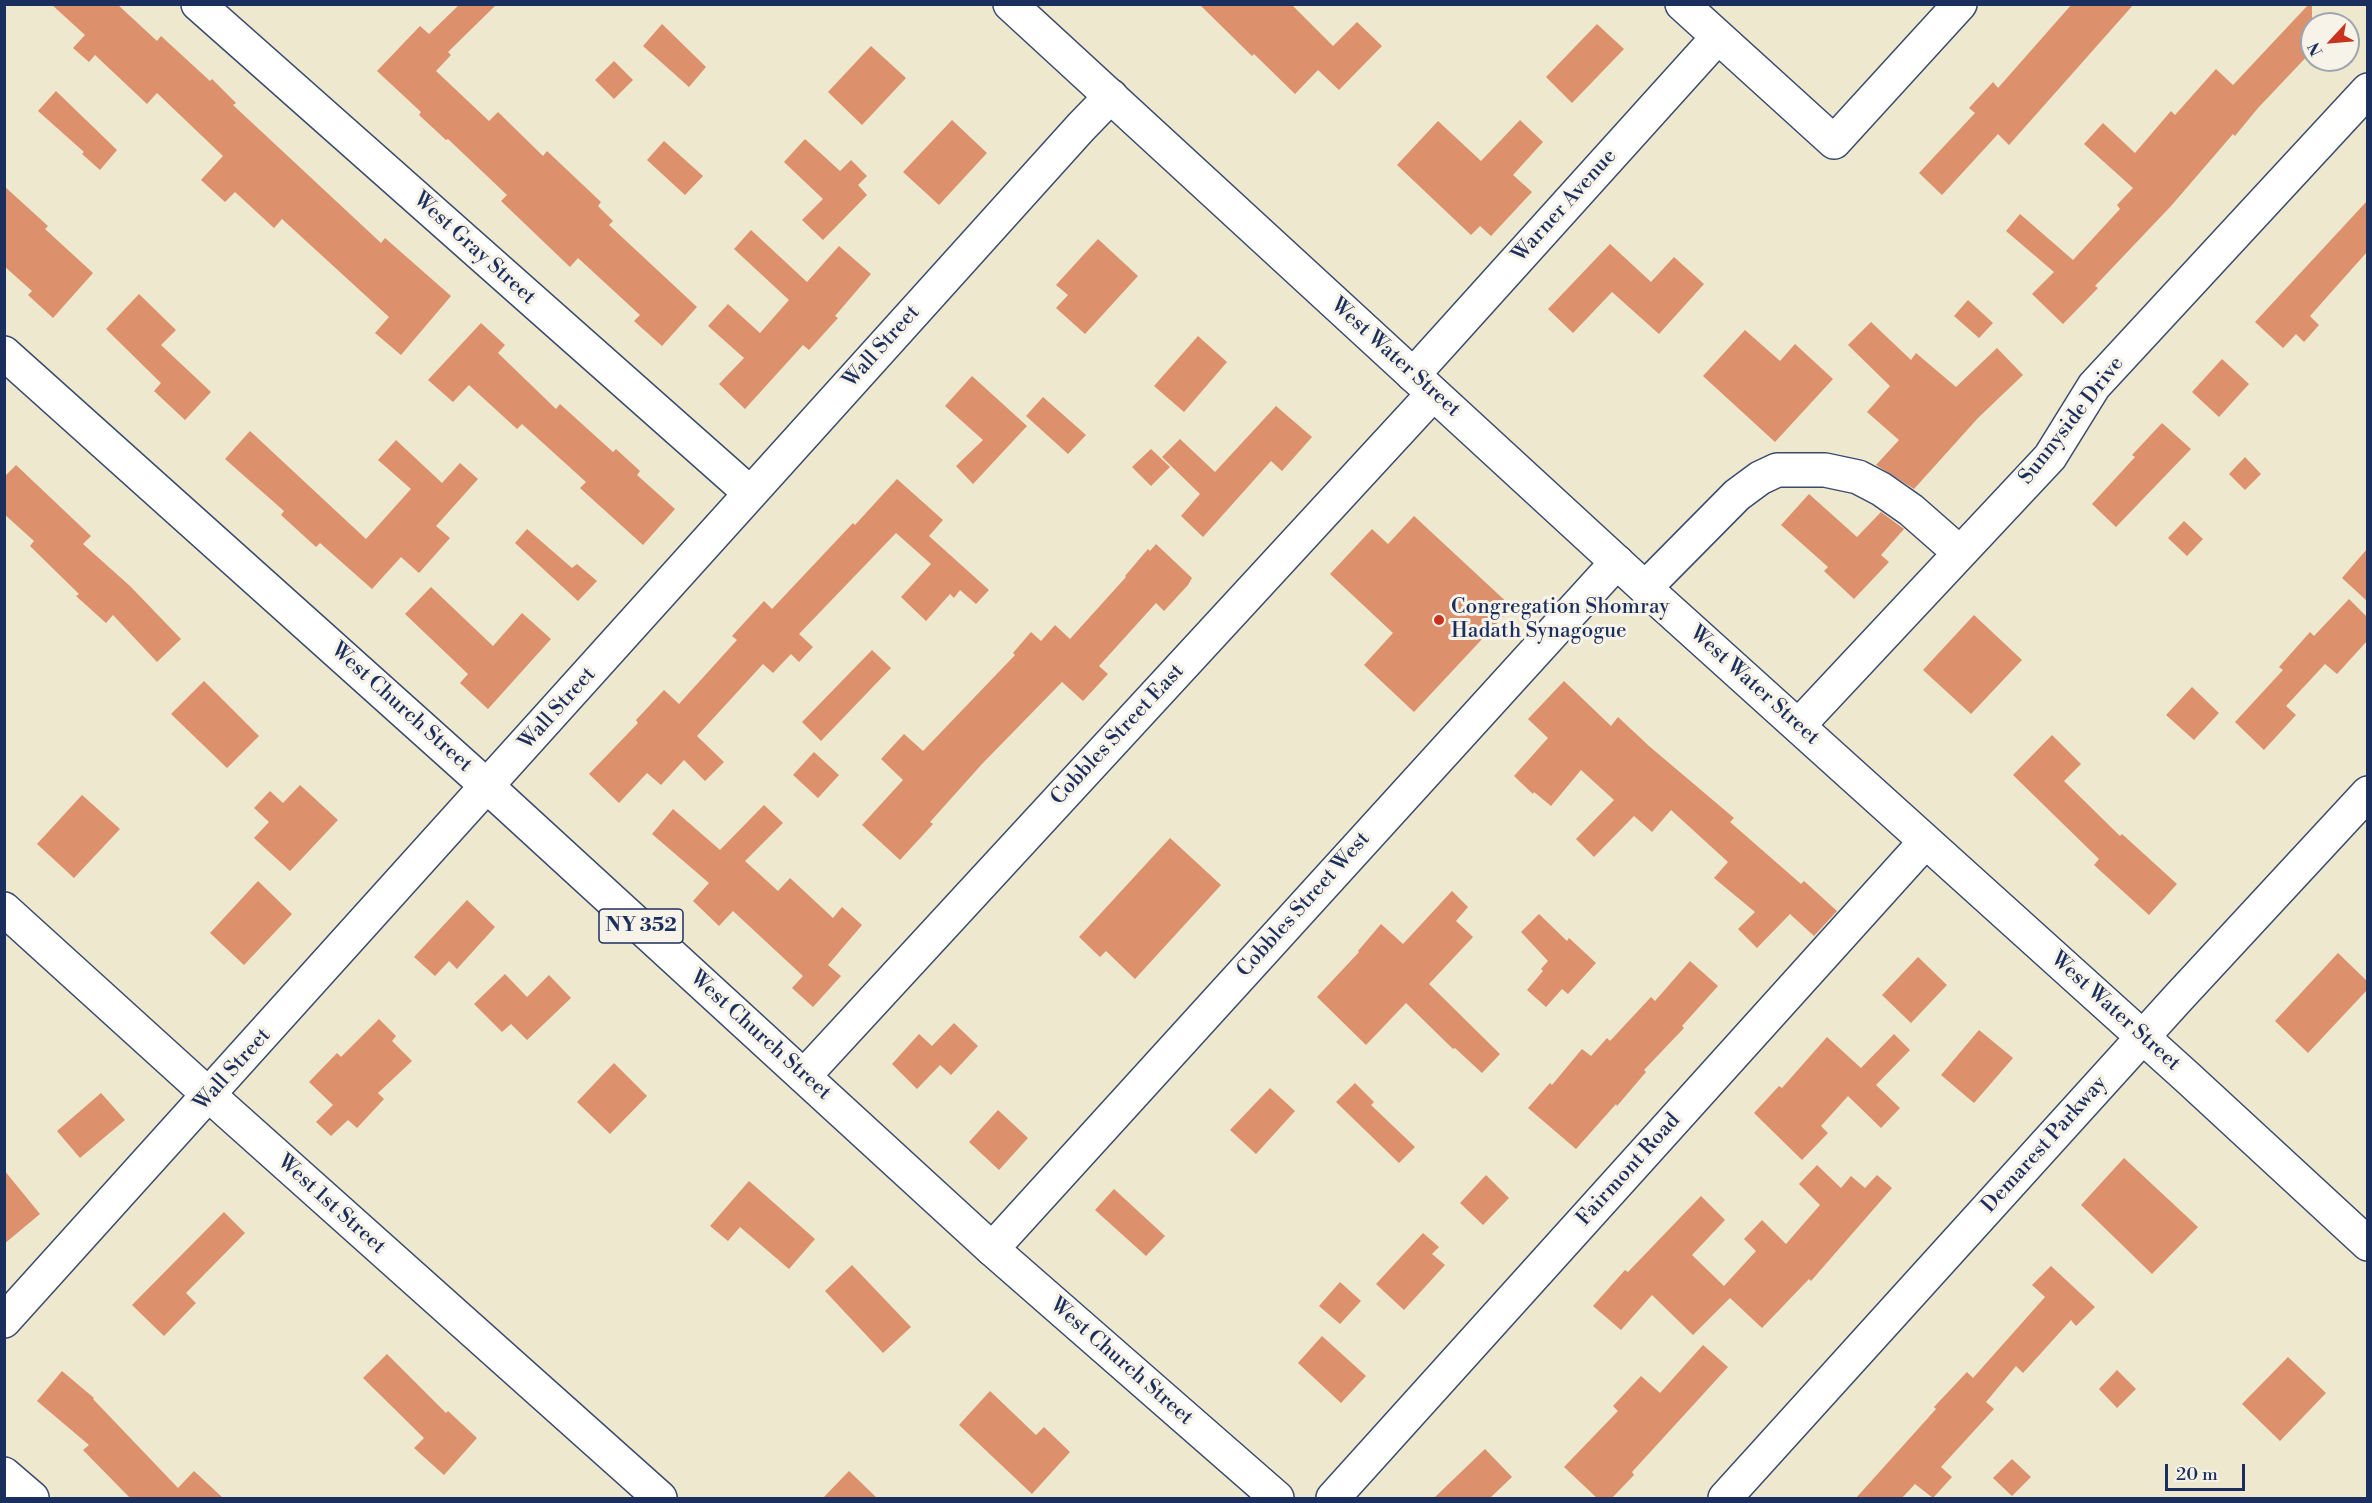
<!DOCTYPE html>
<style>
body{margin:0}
#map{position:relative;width:2372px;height:1503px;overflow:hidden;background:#ede8ce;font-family:"Libre Bodoni",serif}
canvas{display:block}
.frame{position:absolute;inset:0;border:6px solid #1b2f5e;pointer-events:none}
.north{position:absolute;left:2300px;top:12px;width:60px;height:60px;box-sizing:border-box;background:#f7f3e8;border:2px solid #9fa5b1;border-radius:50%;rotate:244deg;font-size:16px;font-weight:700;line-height:24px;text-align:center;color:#1b2f5e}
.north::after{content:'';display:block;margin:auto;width:21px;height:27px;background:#c8321e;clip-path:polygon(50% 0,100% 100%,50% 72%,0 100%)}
.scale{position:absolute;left:2165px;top:1464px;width:80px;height:27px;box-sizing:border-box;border:3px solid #1b2f5e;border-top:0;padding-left:8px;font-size:18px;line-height:21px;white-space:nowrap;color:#1b2f5e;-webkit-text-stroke:4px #f7f3e8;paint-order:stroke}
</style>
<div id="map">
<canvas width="2372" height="1503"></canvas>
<div class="frame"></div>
<div class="north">N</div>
<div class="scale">20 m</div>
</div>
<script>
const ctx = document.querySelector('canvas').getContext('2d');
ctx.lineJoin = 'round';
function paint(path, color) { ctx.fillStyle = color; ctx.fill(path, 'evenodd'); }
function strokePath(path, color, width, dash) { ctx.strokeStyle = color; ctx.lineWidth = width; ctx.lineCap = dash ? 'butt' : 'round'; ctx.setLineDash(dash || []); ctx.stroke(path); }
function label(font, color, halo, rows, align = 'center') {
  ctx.font = font + ' "Libre Bodoni",serif'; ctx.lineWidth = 6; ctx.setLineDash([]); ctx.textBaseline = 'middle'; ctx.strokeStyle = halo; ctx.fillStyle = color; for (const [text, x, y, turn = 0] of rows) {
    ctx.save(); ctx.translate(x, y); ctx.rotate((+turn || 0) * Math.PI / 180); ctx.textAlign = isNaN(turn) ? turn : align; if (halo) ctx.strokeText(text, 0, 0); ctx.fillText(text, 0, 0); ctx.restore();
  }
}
paint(new Path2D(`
 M 51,4 L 117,4 L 157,41 L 161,36 L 210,81 L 212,79 L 236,103 L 233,105 L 381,243 L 385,238 L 451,296 L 401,355 L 375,333 L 389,317 L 282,219 L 274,228 L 235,192 L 225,202 L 201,180 L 223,156 L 157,93 L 147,104 L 95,55 L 89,62 L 73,48 L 85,35 Z
 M 460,4 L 497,4 L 448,52 L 451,55 L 436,71 L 489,121 L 498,112 L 543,156 L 547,151 L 601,202 L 598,206 L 613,221 L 609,225 L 697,307 L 662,346 L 634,321 L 640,315 L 578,258 L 570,267 L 501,201 L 507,195 L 448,139 L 446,140 L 419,115 L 421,112 L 377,71 L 420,26 L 429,34 Z
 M 1199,4 L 1291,4 L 1333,46 L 1357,22 L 1382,46 L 1339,90 L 1318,70 L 1295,94 L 1254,54 L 1252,56 Z
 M 2072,4 L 2134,4 L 2009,145 L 1998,134 L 1942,195 L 1919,173 L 1975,113 L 1969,108 L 1993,82 L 1998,88 Z
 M 2309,4 L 2312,4 L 2312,51 L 2258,108 L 2235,136 L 2233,134 L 2171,206 L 2095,286 L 2098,288 L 2063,324 L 2032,294 L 2054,272 L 2006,231 L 2020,214 L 2073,260 L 2120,209 L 2117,205 L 2133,188 L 2084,144 L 2103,123 L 2135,153 L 2171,111 L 2175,115 L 2216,69 L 2233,85 Z
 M 662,24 L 706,67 L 689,87 L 643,46 Z
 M 1597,24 L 1624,49 L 1572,103 L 1546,77 Z
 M 871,46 L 906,78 L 862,125 L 828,92 Z
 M 614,61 L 633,80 L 614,99 L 595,80 Z
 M 56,91 L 117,150 L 100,170 L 82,154 L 84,152 L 38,111 Z
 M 952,120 L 987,153 L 939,205 L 903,172 Z
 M 1520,120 L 1543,142 L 1513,175 L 1532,192 L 1491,236 L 1480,226 L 1471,235 L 1397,165 L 1438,121 L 1481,161 Z
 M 805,139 L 840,171 L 851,160 L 867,176 L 858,185 L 867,195 L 823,240 L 802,220 L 823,199 L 784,162 Z
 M 664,141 L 703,176 L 685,195 L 647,160 Z
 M 4,186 L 48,226 L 45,229 L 93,273 L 53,318 L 28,295 L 32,291 L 4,266 Z
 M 2367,201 L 2367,252 L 2310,316 L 2319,325 L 2304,342 L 2296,334 L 2283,348 L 2255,322 Z
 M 751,230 L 807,282 L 839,246 L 871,274 L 835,316 L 838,318 L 809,350 L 803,345 L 745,409 L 719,384 L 744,358 L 708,326 L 728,304 L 760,333 L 789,300 L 734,249 Z
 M 1098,239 L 1138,276 L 1085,334 L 1056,308 L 1068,295 L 1056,285 Z
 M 1610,244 L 1651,282 L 1674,257 L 1704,284 L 1659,334 L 1612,292 L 1573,333 L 1548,309 Z
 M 139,294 L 176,330 L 161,345 L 211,392 L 185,420 L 154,391 L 161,383 L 106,329 Z
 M 1968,300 L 1993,323 L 1979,338 L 1954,316 Z
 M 1871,322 L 1911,360 L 1916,353 L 1956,387 L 1997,348 L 2023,375 L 1978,418 L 1914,489 L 1876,465 L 1899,440 L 1867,412 L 1890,386 L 1848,345 Z
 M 481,323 L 505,345 L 498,353 L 556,409 L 560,404 L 613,452 L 616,449 L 640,471 L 637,475 L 675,509 L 643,545 L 580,488 L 586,482 L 522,424 L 517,429 L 469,385 L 453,402 L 428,380 Z
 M 1745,330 L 1780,361 L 1795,344 L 1833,379 L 1775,442 L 1703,376 Z
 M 1198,336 L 1227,362 L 1184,412 L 1154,386 Z
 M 2222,359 L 2249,384 L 2219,417 L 2192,392 Z
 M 972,376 L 1027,426 L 973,484 L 956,466 L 983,440 L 945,406 Z
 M 1043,397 L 1086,435 L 1068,454 L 1026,416 Z
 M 1276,406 L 1312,437 L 1282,471 L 1271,461 L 1203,537 L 1181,516 L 1200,494 L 1162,457 L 1180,439 L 1215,472 Z
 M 2162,423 L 2191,449 L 2116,527 L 2092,504 L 2135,457 L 2132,455 Z
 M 250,431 L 366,539 L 411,489 L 378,460 L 396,440 L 442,483 L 460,463 L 478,479 L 436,526 L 450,538 L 419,573 L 401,557 L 372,589 L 320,543 L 316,547 L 281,515 L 284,511 L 225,459 Z
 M 1151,449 L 1170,467 L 1151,486 L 1132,467 Z
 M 2245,457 L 2261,474 L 2245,490 L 2229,474 Z
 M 16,465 L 91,536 L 83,544 L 130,586 L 181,639 L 157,662 L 113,615 L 106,623 L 76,596 L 79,594 L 30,546 L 34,541 L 4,514 L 4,477 Z
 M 897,479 L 943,520 L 929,536 L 989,590 L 976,604 L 960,590 L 954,598 L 950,594 L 926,621 L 901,597 L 931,564 L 896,533 L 799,634 L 813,647 L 799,662 L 791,654 L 773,673 L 763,664 L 697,736 L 724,762 L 705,781 L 684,760 L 661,785 L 647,773 L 619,803 L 589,774 L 638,723 L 636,720 L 664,690 L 679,704 L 737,640 L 732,636 L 764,601 L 772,609 L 853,523 L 855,525 Z
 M 1809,494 L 1857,537 L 1881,512 L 1904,529 L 1881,555 L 1889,562 L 1854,599 L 1824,571 L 1828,567 L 1781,525 Z
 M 1414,516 L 1512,607 L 1414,712 L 1364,665 L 1393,633 L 1330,574 L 1372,529 L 1388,544 Z
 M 2184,521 L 2203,539 L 2187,556 L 2168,538 Z
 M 527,529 L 572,568 L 577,564 L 597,581 L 578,601 L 515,543 Z
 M 1156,544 L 1192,578 L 1188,585 L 1164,611 L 1156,603 L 1099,666 L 1108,674 L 1083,701 L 1062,682 L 982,764 L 930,822 L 933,824 L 900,860 L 862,825 L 903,780 L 881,759 L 904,734 L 923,751 L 1015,655 L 1013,653 L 1031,632 L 1041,641 L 1055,625 L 1070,639 L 1126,577 L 1125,576 L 1148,549 L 1150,551 Z
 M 2367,549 L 2367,601 L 2342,578 Z
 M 431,587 L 493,646 L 522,613 L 551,639 L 488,709 L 460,683 L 468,674 L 405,614 Z
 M 2349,599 L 2367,617 L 2367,641 L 2337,674 L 2325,664 L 2286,706 L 2296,715 L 2264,750 L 2235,722 L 2283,670 L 2279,667 L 2310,632 L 2314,636 Z
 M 1974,615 L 2022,660 L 1971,714 L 1923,670 Z
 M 872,650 L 891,668 L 821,741 L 802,722 Z
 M 204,681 L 259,736 L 227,768 L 171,714 Z
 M 1564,681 L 1611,726 L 1618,717 L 1649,746 L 1734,818 L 1730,822 L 1801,884 L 1804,881 L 1837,911 L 1814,936 L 1790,914 L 1757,948 L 1738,929 L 1755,912 L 1714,878 L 1728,862 L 1671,810 L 1652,832 L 1634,816 L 1594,857 L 1576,839 L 1614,800 L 1581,770 L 1551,806 L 1534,792 L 1533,794 L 1514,776 L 1548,738 L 1528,719 Z
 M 2192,687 L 2219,713 L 2194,740 L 2166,715 Z
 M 2052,735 L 2081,764 L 2064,781 L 2120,836 L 2122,834 L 2177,884 L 2149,915 L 2094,865 L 2099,859 L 2013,775 Z
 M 814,752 L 839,775 L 818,798 L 793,775 Z
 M 300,785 L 338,820 L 290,871 L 254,838 L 269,822 L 254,808 L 270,791 L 283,803 Z
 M 82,795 L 120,829 L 74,878 L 37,844 Z
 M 764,805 L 783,823 L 745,861 L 778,891 L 790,878 L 833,918 L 842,907 L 862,925 L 828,965 L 841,976 L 813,1007 L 792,988 L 803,976 L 733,911 L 719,926 L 693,901 L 709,883 L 652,834 L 673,809 L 720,850 Z
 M 1170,838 L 1221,885 L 1135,979 L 1106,951 L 1100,957 L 1079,937 Z
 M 258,881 L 292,914 L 244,965 L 210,933 Z
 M 1452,891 L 1468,907 L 1456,921 L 1473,937 L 1429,984 L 1500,1054 L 1482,1073 L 1455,1048 L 1453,1049 L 1406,1003 L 1366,1045 L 1317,997 L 1359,952 L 1358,951 L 1381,924 L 1403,944 Z
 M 467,900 L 495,927 L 457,969 L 449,961 L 435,976 L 414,957 Z
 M 1539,914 L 1567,941 L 1569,938 L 1596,963 L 1568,994 L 1562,989 L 1546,1007 L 1527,990 L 1543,971 L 1541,969 L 1548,961 L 1521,932 Z
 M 2338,953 L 2367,981 L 2367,990 L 2308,1053 L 2275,1021 Z
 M 1918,957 L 1947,985 L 1911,1023 L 1882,995 Z
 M 1690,961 L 1718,986 L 1682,1026 L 1684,1028 L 1644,1070 L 1646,1072 L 1617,1106 L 1616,1104 L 1576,1149 L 1528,1108 L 1550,1083 L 1552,1085 L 1582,1049 L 1591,1056 L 1607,1038 L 1610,1041 L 1651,997 L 1655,1001 Z
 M 505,974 L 527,997 L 549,975 L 571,998 L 527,1040 L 511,1024 L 502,1032 L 474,1004 Z
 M 379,1019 L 396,1036 L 392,1041 L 412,1061 L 378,1093 L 384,1099 L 357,1128 L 348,1120 L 331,1136 L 316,1122 L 333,1105 L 309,1082 L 337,1053 L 341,1057 Z
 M 954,1023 L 978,1046 L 951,1075 L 940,1065 L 917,1089 L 892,1064 L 919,1034 L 932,1046 Z
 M 1979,1030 L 2013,1058 L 1974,1103 L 1941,1075 Z
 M 1894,1034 L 1910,1050 L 1876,1085 L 1900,1108 L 1881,1128 L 1848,1096 L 1821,1126 L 1828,1133 L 1802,1160 L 1754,1113 L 1779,1086 L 1782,1088 L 1827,1037 L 1861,1068 Z
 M 614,1063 L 647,1096 L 610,1134 L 577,1102 Z
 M 1355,1083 L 1374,1102 L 1371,1105 L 1415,1147 L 1399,1163 L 1336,1102 Z
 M 1270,1088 L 1295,1111 L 1256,1154 L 1230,1130 Z
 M 101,1093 L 125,1120 L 80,1158 L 57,1131 Z
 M 998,1110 L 1028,1138 L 999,1170 L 969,1142 Z
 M 2124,1158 L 2198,1227 L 2152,1274 L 2081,1205 Z
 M 1817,1165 L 1841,1188 L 1851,1176 L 1865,1188 L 1877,1175 L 1892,1188 L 1811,1281 L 1809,1279 L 1762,1328 L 1730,1298 L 1693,1335 L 1652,1295 L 1621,1330 L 1593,1306 L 1625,1270 L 1628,1272 L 1701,1196 L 1725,1220 L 1692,1255 L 1724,1286 L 1756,1251 L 1744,1239 L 1762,1220 L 1786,1244 L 1820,1205 L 1799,1184 Z
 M 4,1170 L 40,1214 L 4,1244 Z
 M 1486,1175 L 1509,1198 L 1483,1225 L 1460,1203 Z
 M 749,1181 L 815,1239 L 789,1269 L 740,1227 L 728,1241 L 710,1226 Z
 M 1114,1189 L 1165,1236 L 1146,1256 L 1095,1210 Z
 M 224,1212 L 245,1233 L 186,1293 L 196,1303 L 164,1336 L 132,1305 Z
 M 1423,1233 L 1439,1247 L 1432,1254 L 1445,1265 L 1404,1310 L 1376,1284 Z
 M 852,1265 L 911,1327 L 883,1353 L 825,1291 Z
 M 2051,1266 L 2095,1307 L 2076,1326 L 2071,1320 L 2023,1373 L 2016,1366 L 1986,1402 L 1994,1409 L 1941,1467 L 1952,1477 L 1933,1498 L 1915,1484 L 1902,1498 L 1856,1498 L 1936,1409 L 1934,1407 L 1967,1372 L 1973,1378 L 2045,1297 L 2032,1285 Z
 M 1340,1282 L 1361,1301 L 1340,1324 L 1319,1306 Z
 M 1322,1336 L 1366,1376 L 1341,1403 L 1298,1363 Z
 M 1703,1345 L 1728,1367 L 1632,1472 L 1634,1475 L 1612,1498 L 1597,1498 L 1564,1467 L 1618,1411 L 1613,1406 L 1641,1376 L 1660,1393 Z
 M 387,1354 L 446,1413 L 448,1411 L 477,1438 L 444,1475 L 414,1448 L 424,1438 L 363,1378 Z
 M 2288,1357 L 2326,1393 L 2280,1441 L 2242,1404 Z
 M 2117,1370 L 2136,1389 L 2117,1408 L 2099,1389 Z
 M 62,1371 L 94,1398 L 93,1399 L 178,1488 L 194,1471 L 223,1498 L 130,1498 L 83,1450 L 89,1445 L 37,1401 Z
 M 990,1391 L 1036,1435 L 1044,1427 L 1070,1452 L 1032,1494 L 959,1425 Z
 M 1485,1449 L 1512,1477 L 1490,1498 L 1434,1498 Z
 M 2012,1459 L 2031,1477 L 2012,1496 L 1993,1478 Z
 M 849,1471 L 877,1498 L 823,1498 Z`), '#dc906b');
const minor = new Path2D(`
 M 198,4 L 750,493
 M 1682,4 L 1834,142 L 1960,4
 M 1413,375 L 1718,37
 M 1645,588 L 1737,495 L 1760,478 L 1777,470 L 1825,470 L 1858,477 L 1881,489 L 1911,510 L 1960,553
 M 1799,725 L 2050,457 L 2094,386 L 2368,90
 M 4,909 L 210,1096 L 660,1498
 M 804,1076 L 1433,394
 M 992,1249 L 1617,562
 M 4,1321 C 366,925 721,524 1081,127 L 1111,96
 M 4,1474 L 32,1498
 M 1333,1498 L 1925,842
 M 1725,1498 L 2179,997 L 2368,793`);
const major = new Path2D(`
 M 1010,4 L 1645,588 L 2187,1077 L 2368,1244
 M 4,353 L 488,787 L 992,1249 L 1277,1498`);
strokePath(minor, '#3a4b6f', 36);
strokePath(major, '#3a4b6f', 36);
strokePath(minor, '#fff', 33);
strokePath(major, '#fff', 33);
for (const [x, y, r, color] of [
 [1439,620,6,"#c8321e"]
]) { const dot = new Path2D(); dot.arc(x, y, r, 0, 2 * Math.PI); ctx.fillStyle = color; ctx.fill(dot); strokePath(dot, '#f7f3e8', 2); }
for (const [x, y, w] of [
 [641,926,84]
]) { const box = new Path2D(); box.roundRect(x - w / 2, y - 17, w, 34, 4.5); ctx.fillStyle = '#f7f3e8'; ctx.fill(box); strokePath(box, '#1b2f5e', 1.5); }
label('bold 20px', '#1b2f5e', null, [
 ["NY 352",641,926]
]);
label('21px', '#1b2f5e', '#f7f3e8', [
 ["Warner Avenue",1565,206,-48],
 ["West Gray Street",474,249,42],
 ["Wall Street",882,347,-48],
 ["West Water Street",1395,358,42],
 ["Sunnyside Drive",2072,421,-52],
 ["West Water Street",1754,686,42],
 ["West Church Street",401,708,42],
 ["Wall Street",558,709,-48],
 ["Cobbles Street East",1118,735,-47],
 ["Cobbles Street West",1304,905,-48],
 ["West Water Street",2115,1012,42],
 ["West Church Street",760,1036,42],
 ["Wall Street",233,1070,-48],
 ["Demarest Parkway",2045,1145,-48],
 ["Fairmont Road",1629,1170,-48],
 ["West 1st Street",331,1205,42],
 ["West Church Street",1121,1362,41]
]);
label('21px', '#1b2f5e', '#f7f3e8', [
 ["Congregation Shomray",1451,608],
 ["Hadath Synagogue",1451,632]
], 'left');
</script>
